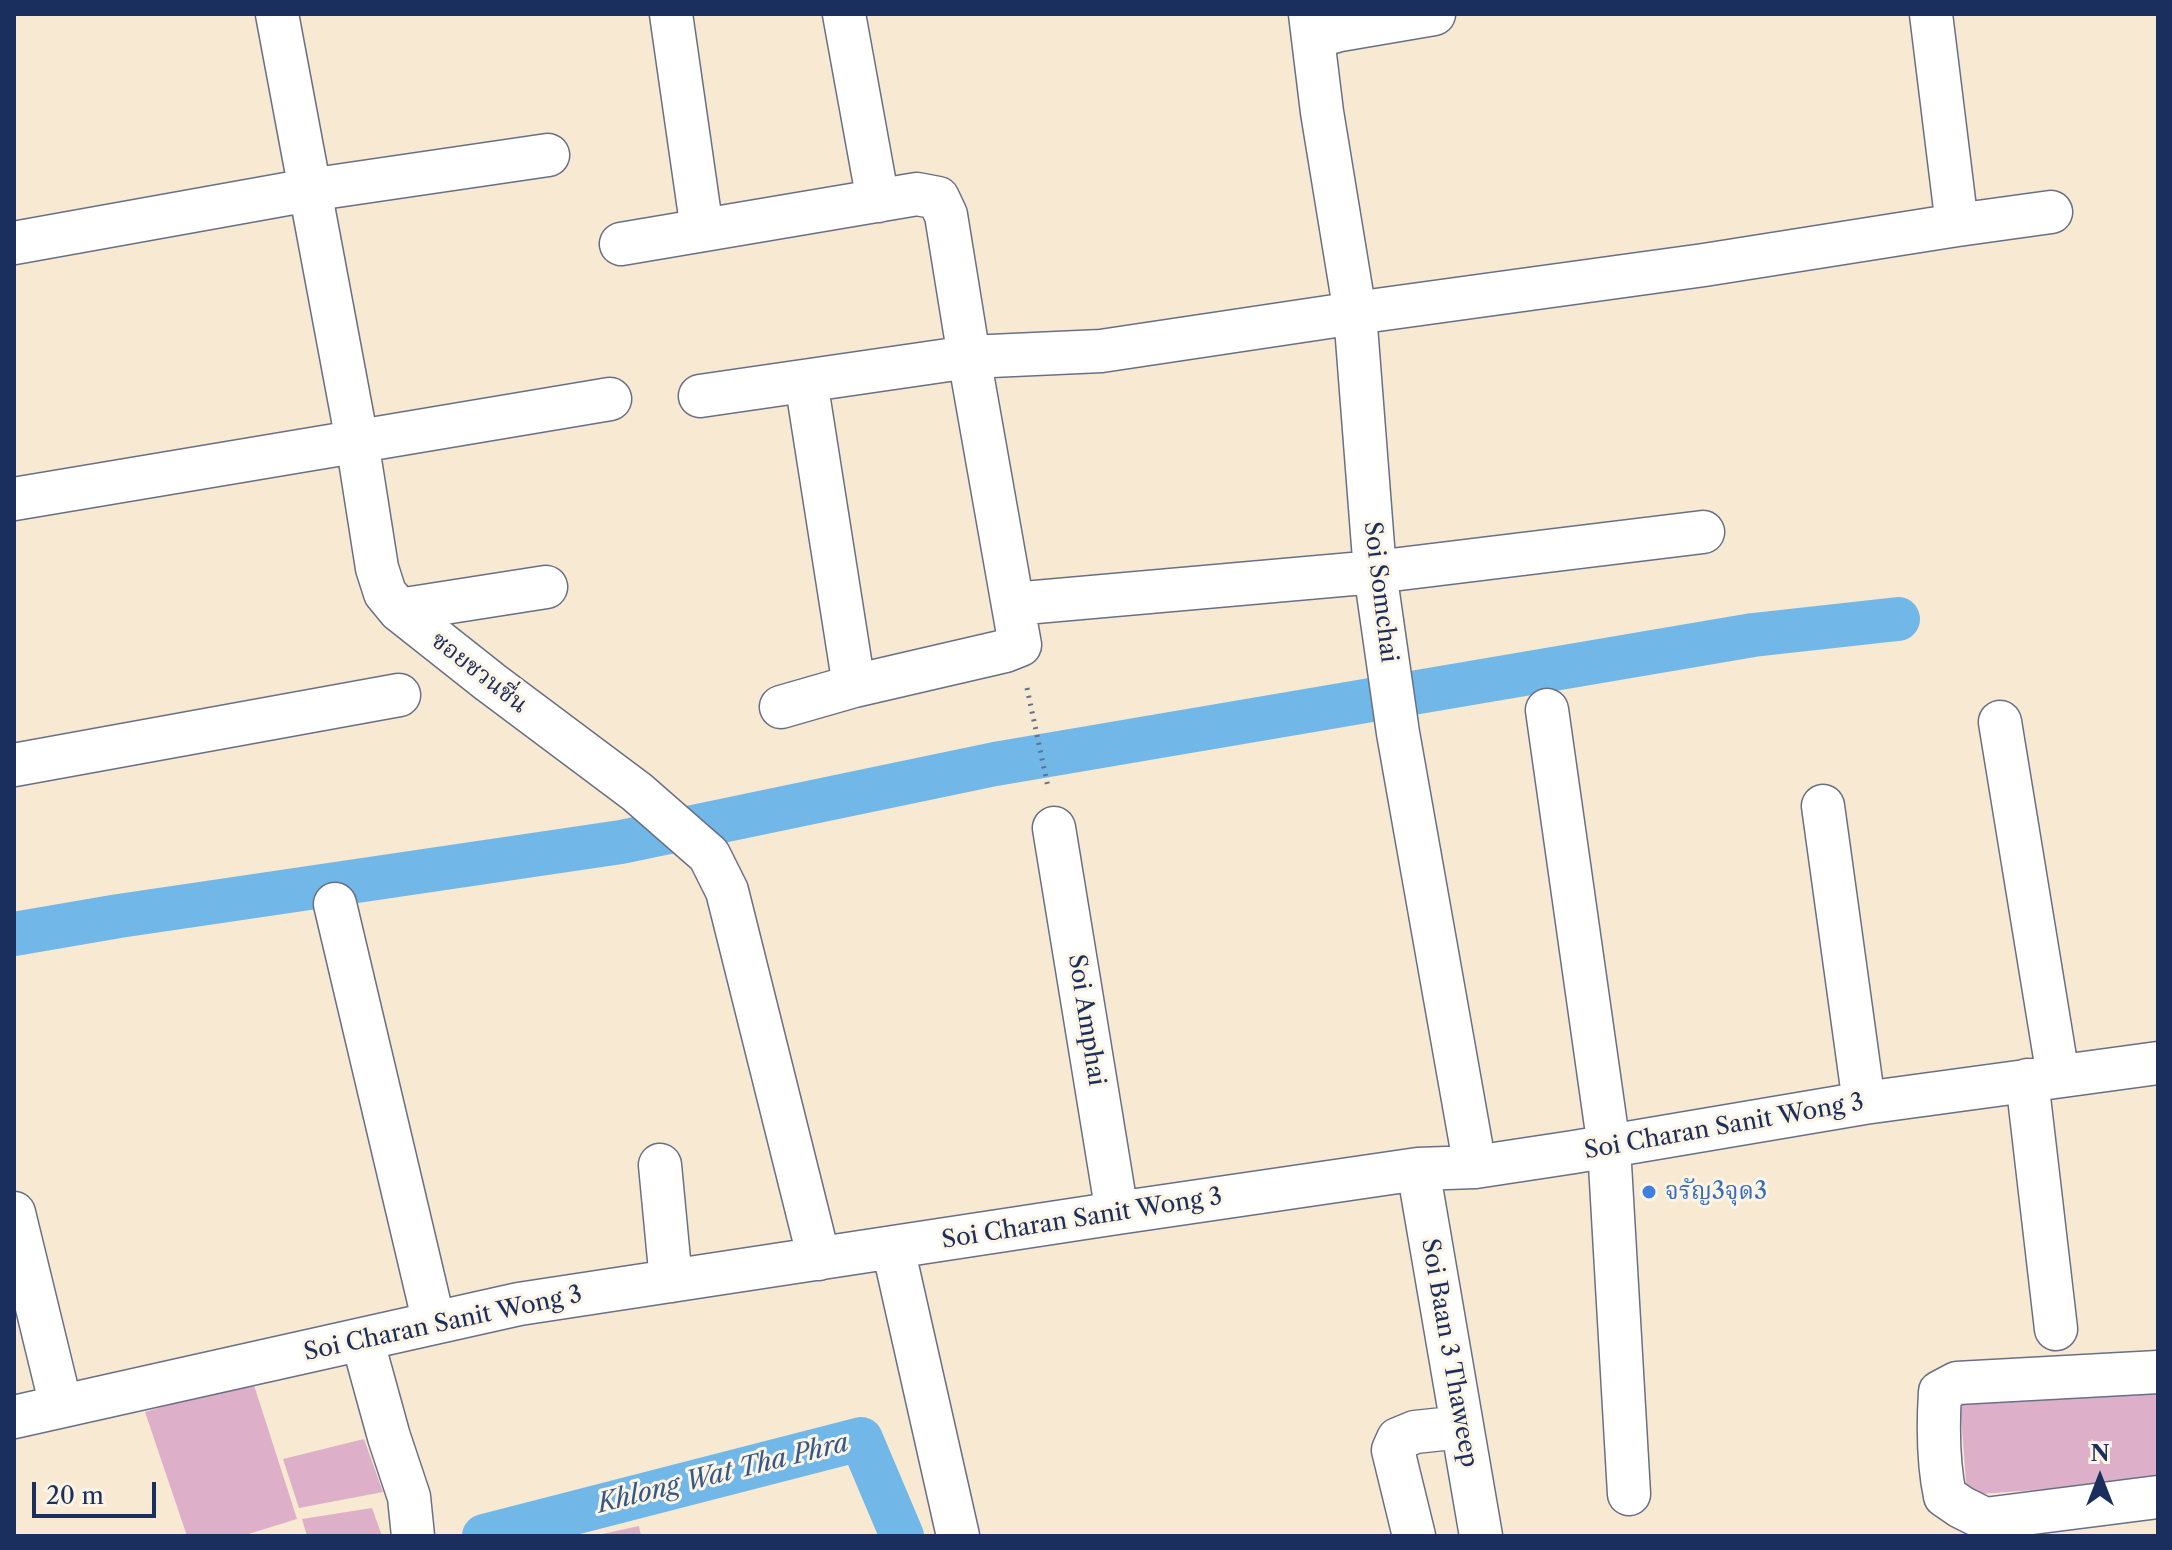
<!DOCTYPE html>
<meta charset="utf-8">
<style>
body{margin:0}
#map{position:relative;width:2172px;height:1550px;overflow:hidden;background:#f8e9d2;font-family:"Libre Caslon Text",serif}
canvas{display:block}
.frame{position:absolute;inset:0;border:16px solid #1b2f5e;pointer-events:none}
.north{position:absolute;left:2060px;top:1438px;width:80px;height:80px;-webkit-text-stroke:6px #fcf5e5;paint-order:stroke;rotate:0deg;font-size:22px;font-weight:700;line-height:32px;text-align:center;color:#1b2f5e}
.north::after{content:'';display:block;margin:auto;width:28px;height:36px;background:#1b2f5e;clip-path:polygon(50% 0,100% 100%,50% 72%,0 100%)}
.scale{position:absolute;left:32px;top:1482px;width:124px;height:36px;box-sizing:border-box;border:4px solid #1b2f5e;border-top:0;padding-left:10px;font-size:24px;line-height:28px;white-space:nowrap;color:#1b2f5e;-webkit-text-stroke:6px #fcf5e5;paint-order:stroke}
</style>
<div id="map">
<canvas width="2172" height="1550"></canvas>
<div class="frame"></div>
<div class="north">N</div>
<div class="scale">20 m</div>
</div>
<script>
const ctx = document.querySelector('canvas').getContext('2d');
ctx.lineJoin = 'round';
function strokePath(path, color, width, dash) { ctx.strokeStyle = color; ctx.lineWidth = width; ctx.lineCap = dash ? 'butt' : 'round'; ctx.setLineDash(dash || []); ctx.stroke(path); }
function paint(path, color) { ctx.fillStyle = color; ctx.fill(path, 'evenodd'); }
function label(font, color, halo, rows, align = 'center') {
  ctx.font = font + ' "Libre Caslon Text","Noto Serif Thai",serif'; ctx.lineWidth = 6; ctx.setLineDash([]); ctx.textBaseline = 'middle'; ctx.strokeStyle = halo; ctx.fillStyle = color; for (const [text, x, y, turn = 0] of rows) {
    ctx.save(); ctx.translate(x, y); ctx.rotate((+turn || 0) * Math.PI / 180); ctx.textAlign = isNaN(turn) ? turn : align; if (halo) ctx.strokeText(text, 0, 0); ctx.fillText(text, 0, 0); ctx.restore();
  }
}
strokePath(new Path2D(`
 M 14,934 L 119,916 L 621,842 L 995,764 L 1753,635 L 1898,619
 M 484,1536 L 861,1439 L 902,1536`), '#71b8e9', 44);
paint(new Path2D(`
 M 252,1379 L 297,1519 L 242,1536 L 187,1536 L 145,1412 Z
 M 2158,1388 L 2158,1481 L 1967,1495 L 1960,1402 Z
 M 364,1439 L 383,1492 L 299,1508 L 283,1459 Z
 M 372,1508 L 382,1536 L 307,1536 L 302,1519 Z
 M 639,1526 L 641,1536 L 598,1536 L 598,1535 Z`), '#deafc8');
const minor = new Path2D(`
 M 277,14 L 357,441 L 377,568 L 385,593 L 399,610 L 490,682 L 637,792 L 709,855 L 727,891 L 819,1259
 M 671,14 L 702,230
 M 844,14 L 878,201
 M 1310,14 L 1322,112 L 1355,313 L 1375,572 L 1398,733 L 1475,1167
 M 1931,14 L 1957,225
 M 1314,37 L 1340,30 L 1434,14
 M 14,243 L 309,190 L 548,155
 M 621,244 L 917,194 L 938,198 L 946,215 L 969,357 L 1020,645 L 1005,651 L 854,686 L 781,707
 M 806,381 L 854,686
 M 700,396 L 969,357 L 1101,351 L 1355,313 L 1704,265 L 1957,225 L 2051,212
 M 14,499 L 610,399
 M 1013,604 L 1375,572 L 1703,532
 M 399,610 L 546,587
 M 1547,710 L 1609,1147 L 1629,1494
 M 2000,722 L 2058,1076
 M 14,765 L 399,695
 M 1823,806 L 1864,1103
 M 1054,828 L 1117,1213
 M 335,904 L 434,1323
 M 2027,1080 L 2056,1329
 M 660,1165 L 671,1281
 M 1418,1169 L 1481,1536
 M 14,1213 L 61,1406
 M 893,1248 L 958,1536
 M 362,1339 L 389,1437 L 409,1497 L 413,1536
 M 2158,1372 L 1957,1383 L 1940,1392 C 1938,1425 1938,1463 1945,1496 L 1961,1507 L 1985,1519 L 2158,1497
 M 14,1417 L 519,1304 L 1117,1213 L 1418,1169 L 1475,1167 L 1574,1152 L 1864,1103 L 2158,1063
 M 1414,1536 L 1393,1450 L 1398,1439 L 1415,1432 L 1462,1427`);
strokePath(minor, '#687087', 45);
strokePath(new Path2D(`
 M 1027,688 L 1048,787`), '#687087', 5, [2, 6]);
strokePath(minor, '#fff', 42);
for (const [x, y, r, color] of [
 [1649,1192,8,"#3f7fe0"]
]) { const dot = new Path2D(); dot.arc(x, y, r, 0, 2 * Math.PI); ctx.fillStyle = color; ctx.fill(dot); strokePath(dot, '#fcf5e5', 3); }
label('24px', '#1b2f5e', '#fcf5e5', [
 ["Soi Somchai",1380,592,83],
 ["ซอยชวนชื่น",479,673,38],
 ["Soi Amphai",1086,1020,81],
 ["Soi Charan Sanit Wong 3",1724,1127,-10],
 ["Soi Charan Sanit Wong 3",1082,1219,-9],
 ["Soi Charan Sanit Wong 3",443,1324,-12],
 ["Soi Baan 3 Thaweep",1449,1353,80]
]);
label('24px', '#366cbe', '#fcf5e5', [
 ["จรัญ3จุด3",1665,1192]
], 'left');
label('italic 26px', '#355888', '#fcf5e5', [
 ["Khlong Wat Tha Phra",723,1474,-14]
]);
</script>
